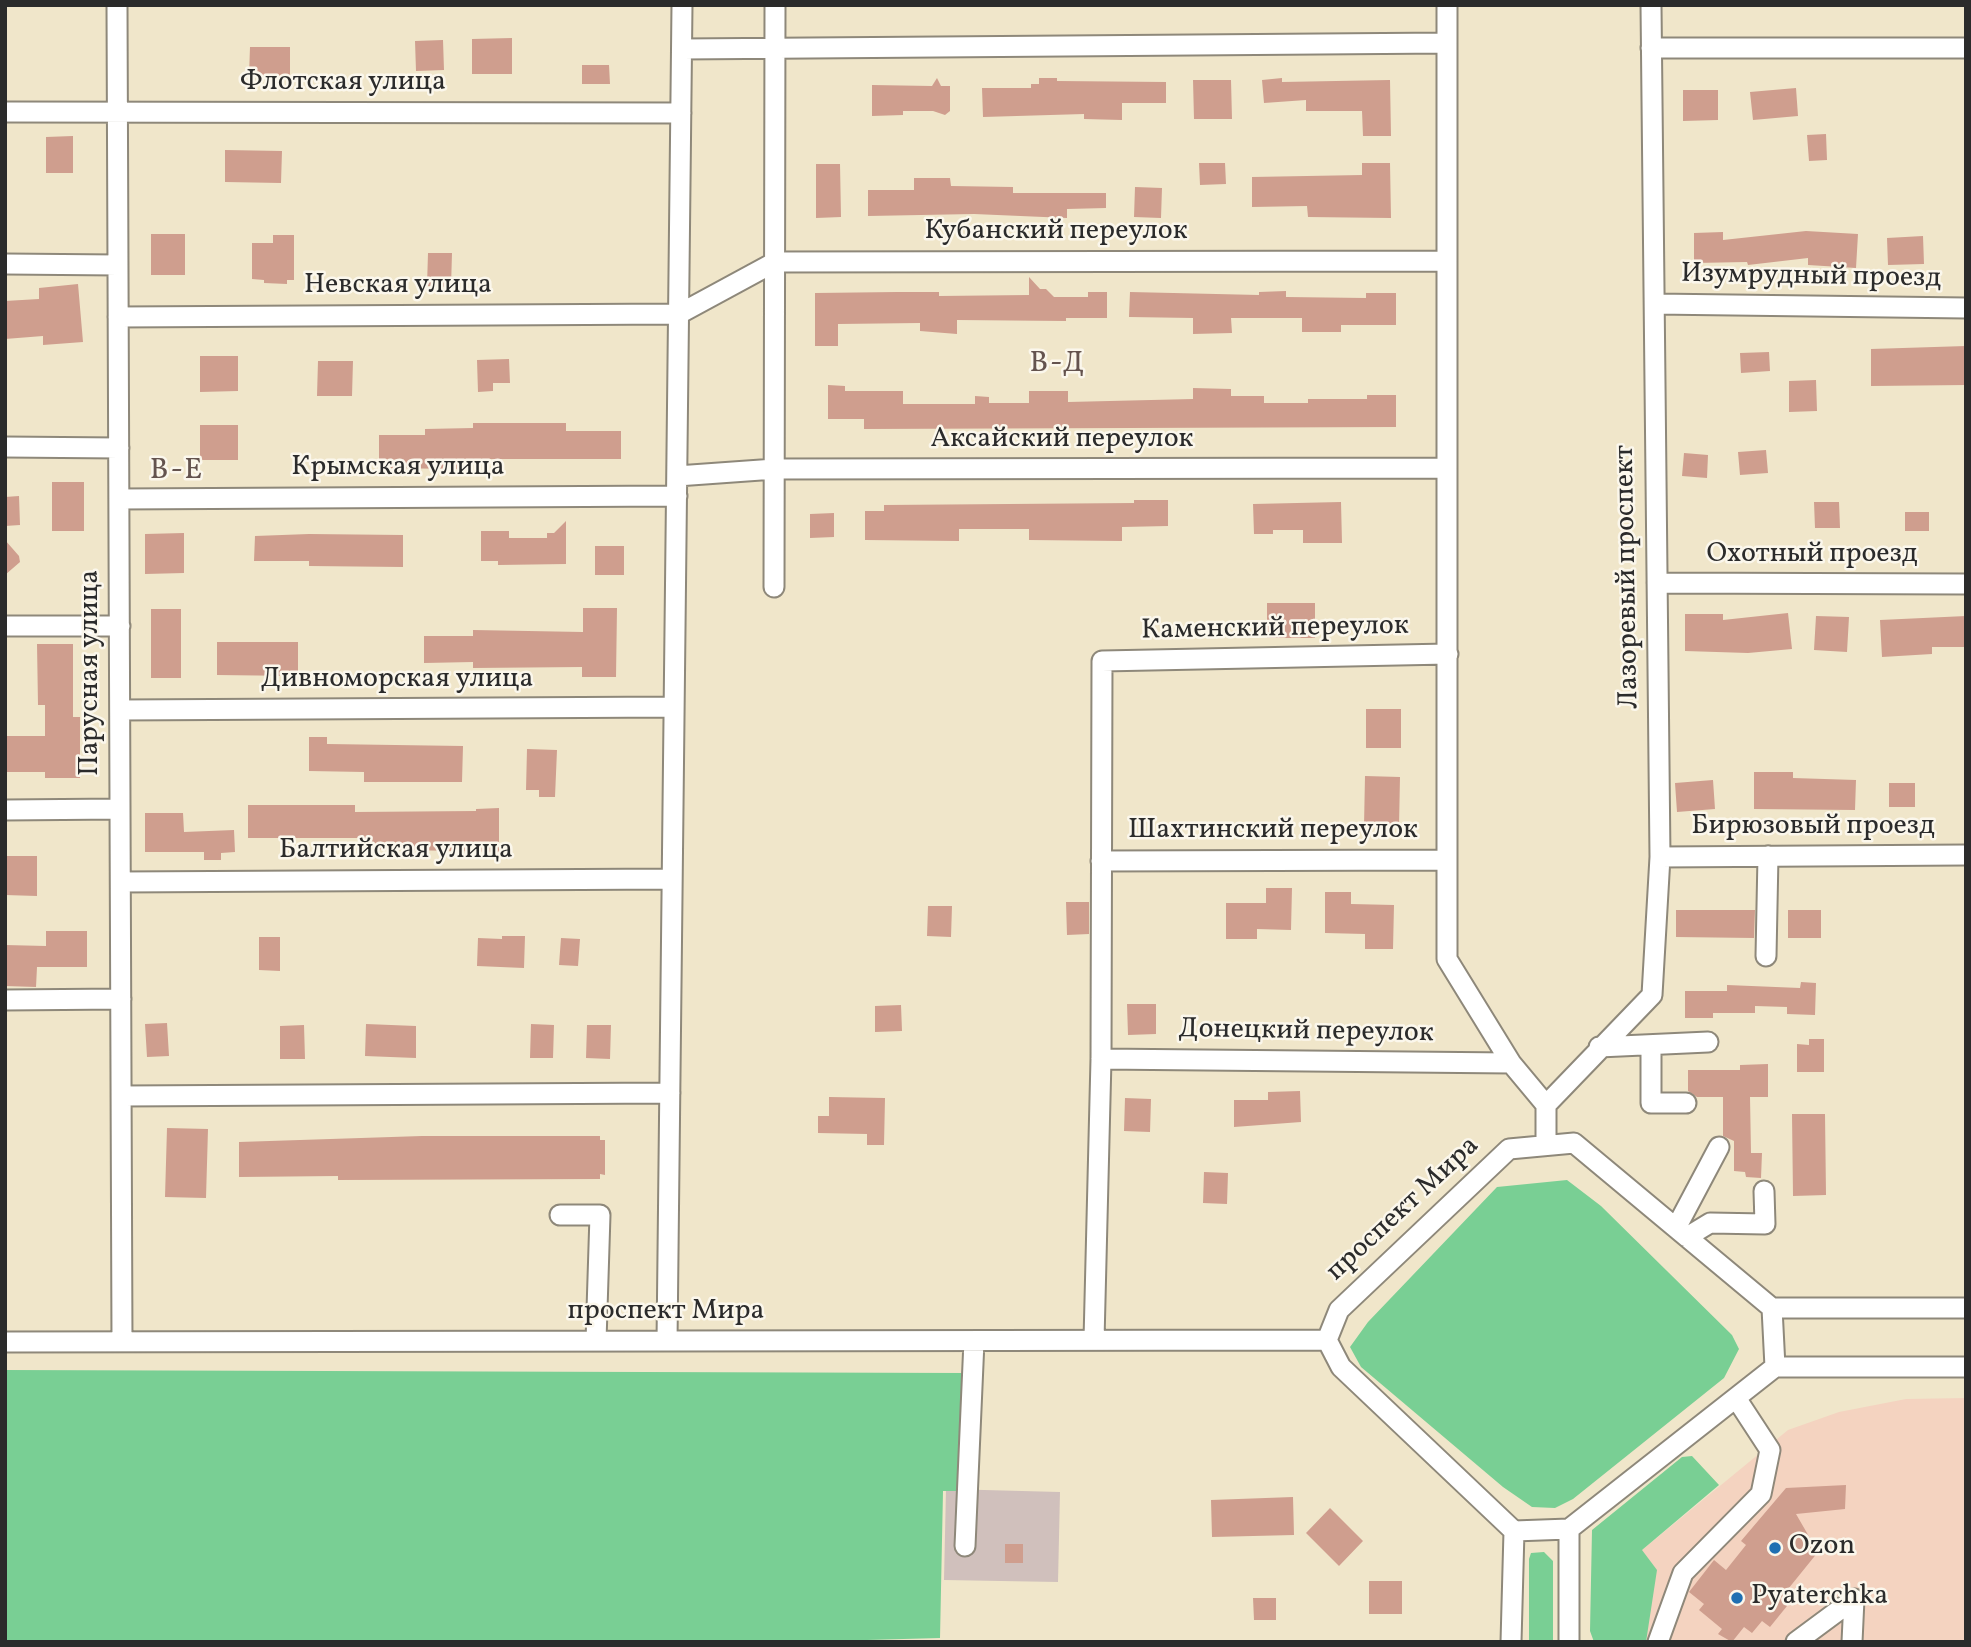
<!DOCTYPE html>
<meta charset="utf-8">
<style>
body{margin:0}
#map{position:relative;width:1971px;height:1647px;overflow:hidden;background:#f0e6ca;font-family:Vollkorn,serif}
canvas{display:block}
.frame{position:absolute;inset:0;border:7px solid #2b2b2b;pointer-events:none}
</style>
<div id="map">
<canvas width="1971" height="1647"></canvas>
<div class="frame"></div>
</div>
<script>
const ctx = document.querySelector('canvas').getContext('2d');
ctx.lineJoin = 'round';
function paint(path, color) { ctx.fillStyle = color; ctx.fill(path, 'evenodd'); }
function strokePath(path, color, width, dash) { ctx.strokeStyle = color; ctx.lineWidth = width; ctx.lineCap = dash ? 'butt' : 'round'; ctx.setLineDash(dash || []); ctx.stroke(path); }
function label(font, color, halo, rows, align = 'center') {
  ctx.font = font + ' Vollkorn,serif'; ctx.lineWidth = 5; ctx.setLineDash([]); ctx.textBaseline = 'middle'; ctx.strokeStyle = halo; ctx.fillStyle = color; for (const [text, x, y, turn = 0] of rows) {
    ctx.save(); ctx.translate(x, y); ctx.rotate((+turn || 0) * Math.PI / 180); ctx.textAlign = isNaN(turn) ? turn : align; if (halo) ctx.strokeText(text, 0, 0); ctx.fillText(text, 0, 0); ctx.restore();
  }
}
paint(new Path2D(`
 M 1966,1398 L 1966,1642 L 1615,1642 L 1642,1550 L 1788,1430 L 1839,1412 L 1906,1399 Z`), '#f4d3c0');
paint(new Path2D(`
 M 946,1489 L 1060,1492 L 1058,1582 L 944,1580 Z`), '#d0c0bc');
paint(new Path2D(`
 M 1567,1180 L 1601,1206 L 1732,1335 L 1739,1349 L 1724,1378 L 1573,1499 L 1555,1508 L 1532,1507 L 1503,1487 L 1361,1367 L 1350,1347 L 1368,1322 L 1497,1187 Z
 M 5,1370 L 964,1373 L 961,1491 L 943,1491 L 940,1638 L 794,1642 L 5,1642 Z
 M 1692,1456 L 1719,1485 L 1642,1550 L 1657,1570 L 1646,1642 L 1594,1642 L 1590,1631 L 1592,1530 L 1682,1457 Z
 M 1544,1552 L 1553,1561 L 1553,1642 L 1529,1642 L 1529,1559 L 1531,1553 Z`), '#79cf94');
paint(new Path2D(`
 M 512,38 L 512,74 L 472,74 L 472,39 Z
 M 443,40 L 444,70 L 416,71 L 415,41 Z
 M 250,47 L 290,47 L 290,76 L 249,76 Z
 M 582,65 L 609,65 L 610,84 L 582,84 Z
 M 937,78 L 941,86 L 950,86 L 950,111 L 945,115 L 933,111 L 903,111 L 903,115 L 872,116 L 872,85 L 932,86 Z
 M 1039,78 L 1057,78 L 1057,81 L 1166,82 L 1166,103 L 1122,103 L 1122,120 L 1084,119 L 1084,114 L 983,117 L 982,88 L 1031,88 L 1031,84 L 1039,84 Z
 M 1282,78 L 1282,82 L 1390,80 L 1391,136 L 1363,136 L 1362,111 L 1306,111 L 1306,100 L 1264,103 L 1262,80 Z
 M 1193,80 L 1231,80 L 1232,119 L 1194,119 Z
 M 1796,88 L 1798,116 L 1753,120 L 1750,92 Z
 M 1683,90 L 1718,90 L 1718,120 L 1683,121 Z
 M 1826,134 L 1827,160 L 1809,161 L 1807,135 Z
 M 73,136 L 73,173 L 46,173 L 46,137 Z
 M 225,150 L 282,151 L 281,183 L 225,182 Z
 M 1199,163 L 1225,163 L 1226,184 L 1200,185 Z
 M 1362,163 L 1390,163 L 1391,218 L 1308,217 L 1307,206 L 1252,207 L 1252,177 L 1362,175 Z
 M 816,164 L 840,164 L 841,217 L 816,218 Z
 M 914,178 L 950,178 L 951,186 L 1013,187 L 1013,193 L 1106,193 L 1106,208 L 1067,209 L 1067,218 L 974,214 L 868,216 L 868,190 L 914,190 Z
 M 1135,187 L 1162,188 L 1161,218 L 1134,217 Z
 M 1806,231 L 1858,234 L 1856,268 L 1808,265 L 1808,258 L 1748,265 L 1747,262 L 1694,263 L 1694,233 L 1723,232 L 1723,240 Z
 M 151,234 L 185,234 L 185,275 L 151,275 Z
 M 273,235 L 294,235 L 294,280 L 287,280 L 287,284 L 264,283 L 264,280 L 252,279 L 252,243 L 273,243 Z
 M 1923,236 L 1924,264 L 1888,265 L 1887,238 Z
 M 428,253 L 452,253 L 451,287 L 427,286 Z
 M 1029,277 L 1040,289 L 1046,289 L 1054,297 L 1088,297 L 1088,292 L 1107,292 L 1107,318 L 1066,318 L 1066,321 L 957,320 L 957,334 L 920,331 L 920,323 L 838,324 L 838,346 L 815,346 L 815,293 L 897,292 L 939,292 L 939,296 L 1029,295 Z
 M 78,284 L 83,342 L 43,345 L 43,336 L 5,339 L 5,301 L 39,299 L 39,288 Z
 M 1286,291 L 1286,297 L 1366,298 L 1366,293 L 1396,293 L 1396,325 L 1341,325 L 1341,332 L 1302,332 L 1302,318 L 1231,318 L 1232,333 L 1193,334 L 1193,318 L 1129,317 L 1130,292 L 1259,295 L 1259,292 Z
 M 1966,346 L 1966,385 L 1871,386 L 1871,349 Z
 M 1769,352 L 1770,371 L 1741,373 L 1740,353 Z
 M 200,356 L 238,356 L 238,391 L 200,392 Z
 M 509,359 L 510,383 L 493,383 L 493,391 L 478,392 L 477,360 Z
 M 318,361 L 353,361 L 352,396 L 317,396 Z
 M 1816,380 L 1817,411 L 1789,412 L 1789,381 Z
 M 828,385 L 845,386 L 845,391 L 903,391 L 903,404 L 975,404 L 975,396 L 989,397 L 989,403 L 1029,403 L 1029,391 L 1068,391 L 1068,402 L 1193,399 L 1193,388 L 1231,389 L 1231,396 L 1264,396 L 1264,403 L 1308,403 L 1308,399 L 1367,399 L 1367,395 L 1396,395 L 1396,427 L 864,429 L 864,419 L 828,419 Z
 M 473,423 L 566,423 L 566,431 L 621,431 L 621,459 L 461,459 L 461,469 L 379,468 L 379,435 L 425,435 L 425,429 L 473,428 Z
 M 200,425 L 238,425 L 238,460 L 200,460 Z
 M 1766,450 L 1768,473 L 1740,475 L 1738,452 Z
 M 1684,453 L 1708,455 L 1707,478 L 1682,476 Z
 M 52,482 L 84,482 L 84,531 L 52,531 Z
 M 19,496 L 20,525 L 5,526 L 5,497 Z
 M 1134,500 L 1168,500 L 1168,526 L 1122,527 L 1122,541 L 1029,540 L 1029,529 L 959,529 L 959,541 L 865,540 L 865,511 L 884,511 L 884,505 L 1134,503 Z
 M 1341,502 L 1342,543 L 1303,543 L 1303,530 L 1273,530 L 1273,534 L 1254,534 L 1253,504 Z
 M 1814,502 L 1839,502 L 1840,528 L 1815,528 Z
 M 1905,512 L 1929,512 L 1929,531 L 1905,531 Z
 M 834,513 L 834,537 L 810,538 L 810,514 Z
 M 566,521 L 566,564 L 498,565 L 498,561 L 481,561 L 481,531 L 509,531 L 509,538 L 547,538 L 547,533 L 554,533 Z
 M 184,533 L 184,573 L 145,574 L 145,534 Z
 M 309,534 L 403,535 L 403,567 L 309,566 L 309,561 L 254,561 L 255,536 Z
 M 5,540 L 19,556 L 20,562 L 5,575 Z
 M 595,546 L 624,546 L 624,575 L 595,575 Z
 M 1267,603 L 1315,603 L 1315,638 L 1267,638 Z
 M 583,608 L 617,608 L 616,677 L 582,677 L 582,667 L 473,668 L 473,662 L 424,663 L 424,636 L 473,636 L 473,630 L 583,632 Z
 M 151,609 L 181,609 L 181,678 L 151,678 Z
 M 1788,613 L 1792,649 L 1748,653 L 1685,651 L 1685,614 L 1723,614 L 1723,620 Z
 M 1816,616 L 1849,617 L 1847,652 L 1814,650 Z
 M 1966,616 L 1966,647 L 1932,647 L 1932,654 L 1882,657 L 1880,620 Z
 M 217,642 L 298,642 L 298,676 L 217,675 Z
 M 37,644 L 73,644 L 73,717 L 80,717 L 80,778 L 45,778 L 45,772 L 5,772 L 5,736 L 45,736 L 45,705 L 38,705 Z
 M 1366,709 L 1401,709 L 1401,748 L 1366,748 Z
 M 309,737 L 327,737 L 327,744 L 463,746 L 462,782 L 364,782 L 364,772 L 309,771 Z
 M 527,749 L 557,750 L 555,797 L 539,797 L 539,790 L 526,790 Z
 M 1754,772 L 1793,772 L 1793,778 L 1856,780 L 1855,810 L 1754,809 Z
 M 1365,776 L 1400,777 L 1399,827 L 1364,826 Z
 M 1713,780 L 1715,809 L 1677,812 L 1675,783 Z
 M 1889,783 L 1915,783 L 1915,807 L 1889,807 Z
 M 248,805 L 355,805 L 355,812 L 476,811 L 476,809 L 499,808 L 499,852 L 363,849 L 364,838 L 248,838 Z
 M 145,813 L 183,813 L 184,832 L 234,830 L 235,852 L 221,853 L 221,860 L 204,860 L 204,852 L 145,852 Z
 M 5,856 L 37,856 L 37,896 L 5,895 Z
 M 1266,888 L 1292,888 L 1291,930 L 1257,929 L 1257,939 L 1226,939 L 1226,903 L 1266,903 Z
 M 1325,892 L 1351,892 L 1351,904 L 1394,905 L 1393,949 L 1365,949 L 1365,934 L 1325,933 Z
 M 1066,902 L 1089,902 L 1089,934 L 1067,935 Z
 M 928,906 L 952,906 L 951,937 L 927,936 Z
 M 1676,910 L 1755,910 L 1754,938 L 1676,937 Z
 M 1788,910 L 1821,910 L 1821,938 L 1788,938 Z
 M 46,931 L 87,931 L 87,967 L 37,967 L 36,987 L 5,986 L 5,945 L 46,946 Z
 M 502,936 L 525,936 L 524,968 L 477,966 L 478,938 L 502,939 Z
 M 259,937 L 280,937 L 280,971 L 259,970 Z
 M 561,938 L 580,939 L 578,966 L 559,965 Z
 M 1801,982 L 1816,983 L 1815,1015 L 1787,1014 L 1787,1007 L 1755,1006 L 1755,1013 L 1713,1013 L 1713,1018 L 1685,1018 L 1685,991 L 1727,991 L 1727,985 L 1800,988 Z
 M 1127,1004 L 1156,1004 L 1156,1034 L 1128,1035 Z
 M 901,1005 L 902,1031 L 875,1032 L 875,1006 Z
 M 167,1023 L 169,1056 L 147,1057 L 145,1024 Z
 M 366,1024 L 416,1026 L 416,1058 L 365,1056 Z
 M 531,1024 L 554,1025 L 553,1058 L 530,1058 Z
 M 304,1025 L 305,1059 L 280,1059 L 280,1026 Z
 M 587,1025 L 611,1025 L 610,1059 L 586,1058 Z
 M 1809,1039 L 1824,1039 L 1824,1072 L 1797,1072 L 1797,1044 L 1809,1045 Z
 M 1768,1064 L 1768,1097 L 1750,1097 L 1751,1153 L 1762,1153 L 1761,1178 L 1746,1177 L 1745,1172 L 1734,1171 L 1734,1141 L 1723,1136 L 1723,1097 L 1697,1097 L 1688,1091 L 1688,1070 L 1740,1070 L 1740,1065 Z
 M 1300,1091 L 1301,1122 L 1234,1127 L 1234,1100 L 1268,1100 L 1268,1092 Z
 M 829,1097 L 885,1098 L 884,1145 L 867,1145 L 867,1134 L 818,1133 L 818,1116 L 829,1116 Z
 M 1125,1098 L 1151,1099 L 1150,1132 L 1124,1131 Z
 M 1792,1114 L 1825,1114 L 1826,1195 L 1793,1196 Z
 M 167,1128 L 208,1129 L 206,1198 L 165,1197 Z
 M 422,1136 L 600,1136 L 600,1140 L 605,1140 L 605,1175 L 600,1174 L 600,1179 L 338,1180 L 338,1176 L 239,1177 L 239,1142 Z
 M 1204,1172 L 1228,1173 L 1227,1204 L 1203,1203 Z
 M 1846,1485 L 1845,1509 L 1796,1514 L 1818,1552 L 1780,1599 L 1787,1606 L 1770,1627 L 1762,1621 L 1752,1633 L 1744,1627 L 1732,1642 L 1718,1634 L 1722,1629 L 1699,1610 L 1704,1604 L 1689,1592 L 1714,1560 L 1726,1570 L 1746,1545 L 1741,1541 L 1786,1488 Z
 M 1293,1497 L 1294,1535 L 1212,1537 L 1211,1500 Z
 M 1330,1508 L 1363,1541 L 1339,1566 L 1306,1533 Z
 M 1005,1544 L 1023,1544 L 1023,1563 L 1005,1563 Z
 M 1369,1581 L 1402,1581 L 1402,1614 L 1369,1614 Z
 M 1253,1598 L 1276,1598 L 1276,1620 L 1254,1620 Z`), '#cf9e8e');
const minor = new Path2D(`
 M 117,5 L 122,1341
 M 1447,5 L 1447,959 L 1511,1063 L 1546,1105
 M 1651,48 L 1966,48
 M 682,49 L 1447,43
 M 5,112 L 681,113
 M 5,264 L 118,265
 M 1655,304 L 1966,308
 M 118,317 L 679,314 L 775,262 L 1447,261
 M 5,447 L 119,448
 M 677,476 L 775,469 L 1447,468
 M 119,499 L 677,496
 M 1657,583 L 1966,584
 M 774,587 L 775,5
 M 5,626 L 120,626
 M 120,710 L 674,707
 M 5,810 L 120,809
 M 1660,857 L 1966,855
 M 1101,861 L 1445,860
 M 121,882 L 672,879
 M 1766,956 L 1768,856
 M 5,1000 L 121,999
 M 1651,1045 L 1651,1103 L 1686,1103
 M 1599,1047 L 1708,1042
 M 1101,1059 L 1511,1063
 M 122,1096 L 670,1093
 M 1546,1144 L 1546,1105 L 1652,995 L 1660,857 L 1651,5
 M 560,1215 L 600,1215 L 596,1341
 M 1676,1228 L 1719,1147
 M 1687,1237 L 1710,1223 L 1765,1224 L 1764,1191
 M 1772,1308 L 1775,1367
 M 1094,1340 L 1101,1059 L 1102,661 L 1448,654
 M 667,1341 L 682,5
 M 5,1342 L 1327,1340
 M 1775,1367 L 1966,1367
 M 1514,1531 L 1341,1367 L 1327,1340 L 1339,1310 L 1509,1149 L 1574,1143 L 1772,1308 L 1966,1308
 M 1514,1531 L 1569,1529 L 1775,1367
 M 965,1546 L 974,1341
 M 1511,1642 L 1514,1531
 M 1569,1642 L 1569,1529
 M 1658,1642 L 1683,1573 L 1761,1494 L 1770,1450 L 1736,1398
 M 1796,1642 L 1854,1599 L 1852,1642`);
strokePath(minor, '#8e887a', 23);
strokePath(minor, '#fff', 19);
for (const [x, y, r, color] of [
 [1775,1548,7,"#1f6fb2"],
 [1737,1598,7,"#1f6fb2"]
]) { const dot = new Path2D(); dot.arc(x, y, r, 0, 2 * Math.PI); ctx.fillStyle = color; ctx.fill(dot); strokePath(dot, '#fbf7ec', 2.5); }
label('28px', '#2b2b2b', '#fbf7ec', [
 ["Флотская улица",343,84],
 ["Кубанский переулок",1056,233],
 ["Изумрудный проезд",1811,278,1],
 ["Невская улица",398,287],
 ["Аксайский переулок",1062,441],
 ["Крымская улица",398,469],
 ["Охотный проезд",1812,556],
 ["Лазоревый проспект",1629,577,-91],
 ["Каменский переулок",1275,630,-1],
 ["Парусная улица",92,673,-90],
 ["Дивноморская улица",397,681],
 ["Бирюзовый проезд",1813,828],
 ["Шахтинский переулок",1273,832],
 ["Балтийская улица",396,852],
 ["Донецкий переулок",1306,1033,1],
 ["проспект Мира",1404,1210,-43],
 ["проспект Мира",666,1313]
]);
label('28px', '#2b2b2b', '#fbf7ec', [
 ["Ozon",1789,1548],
 ["Pyaterchka",1751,1598]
], 'left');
ctx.letterSpacing = '2px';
label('30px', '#64534e', '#fbf7ec', [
 ["В-Д",1058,365],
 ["В-Е",177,472]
]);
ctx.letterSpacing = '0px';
</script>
